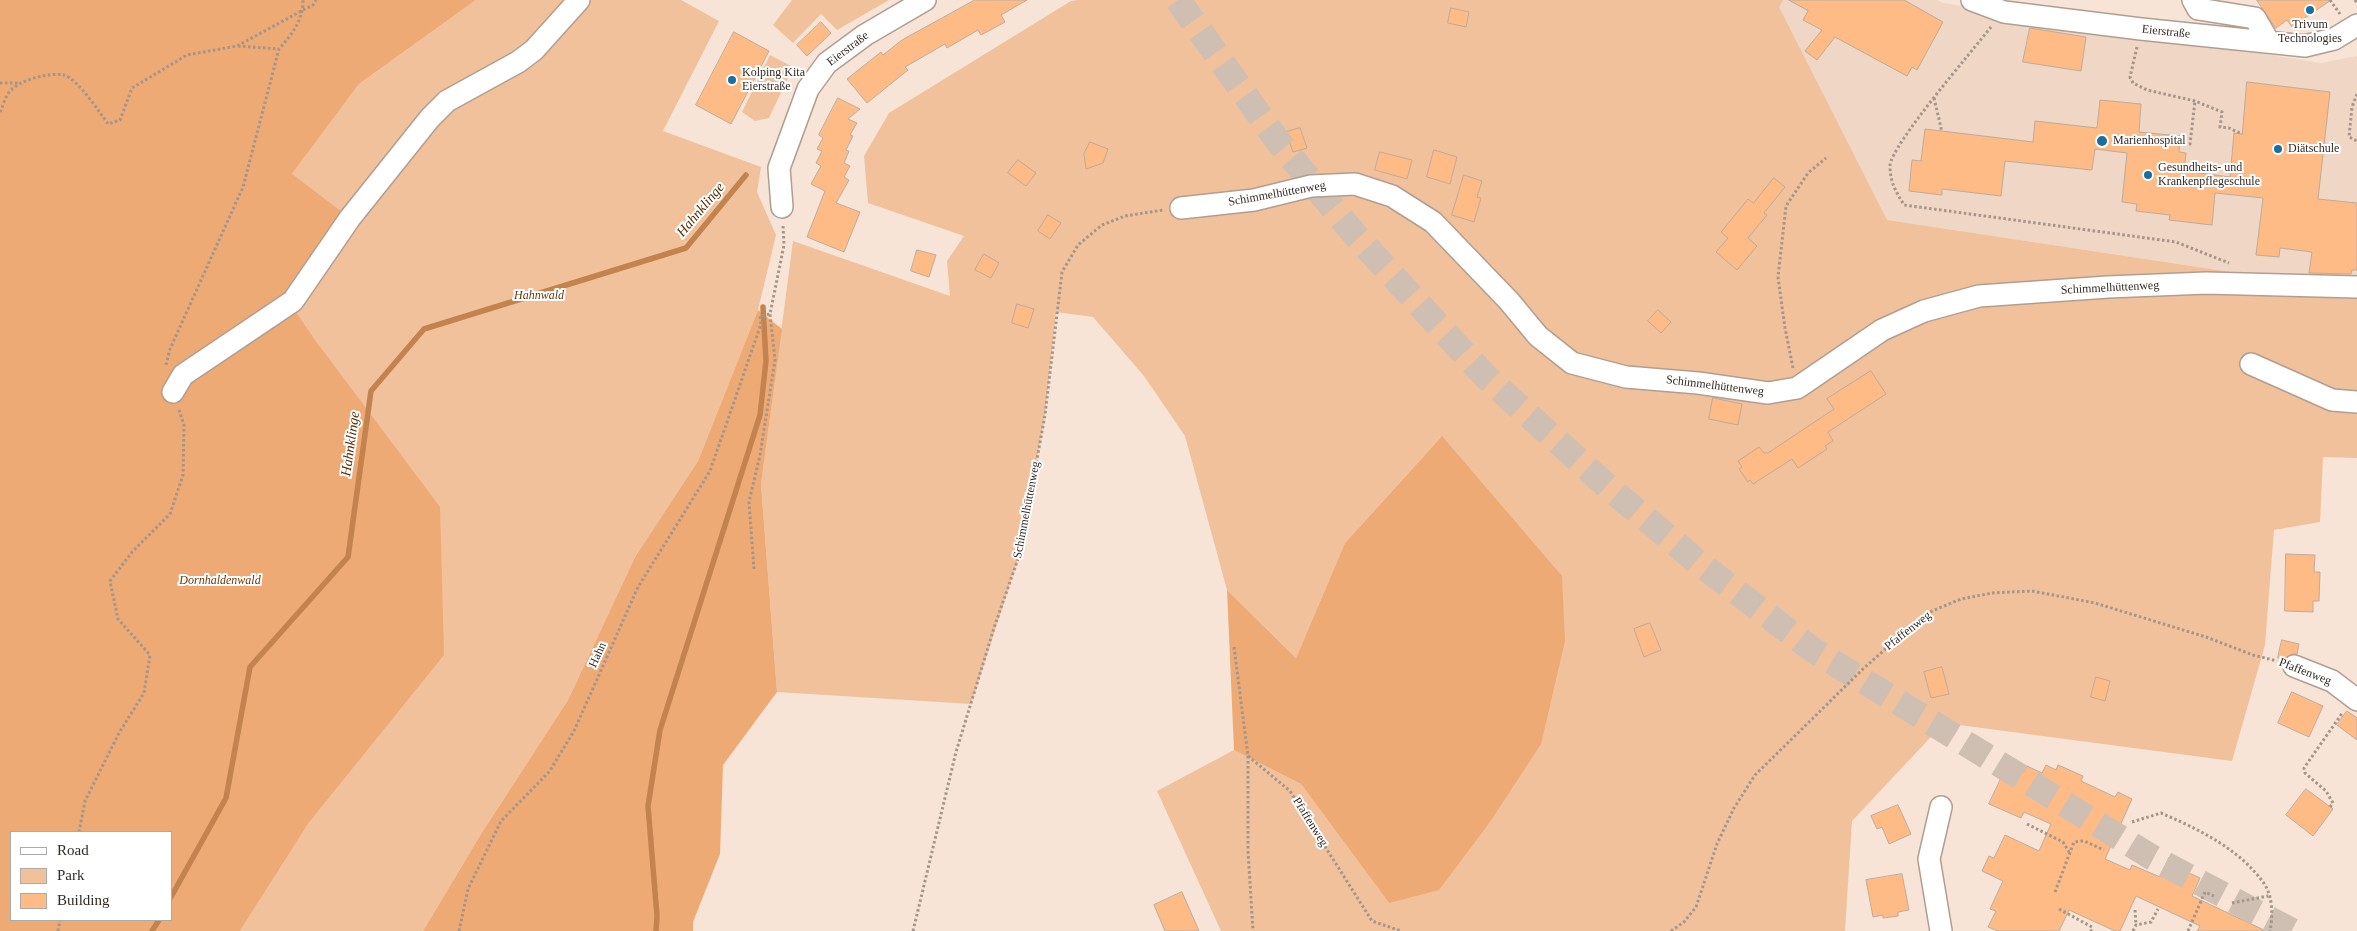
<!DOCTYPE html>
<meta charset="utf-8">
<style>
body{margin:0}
#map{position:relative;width:2357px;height:931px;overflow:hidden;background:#f7e4d6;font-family:"Times New Roman",serif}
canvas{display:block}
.legend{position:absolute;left:10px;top:831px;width:162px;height:90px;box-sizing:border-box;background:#fff;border:1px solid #adaaa7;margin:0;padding:6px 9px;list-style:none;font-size:15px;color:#312a24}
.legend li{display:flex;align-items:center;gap:10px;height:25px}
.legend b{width:25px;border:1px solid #adaaa7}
</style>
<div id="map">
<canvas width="2357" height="931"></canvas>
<ul class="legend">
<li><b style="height:6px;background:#fff"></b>Road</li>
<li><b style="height:14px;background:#f1c19c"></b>Park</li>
<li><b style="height:14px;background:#febb85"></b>Building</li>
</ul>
</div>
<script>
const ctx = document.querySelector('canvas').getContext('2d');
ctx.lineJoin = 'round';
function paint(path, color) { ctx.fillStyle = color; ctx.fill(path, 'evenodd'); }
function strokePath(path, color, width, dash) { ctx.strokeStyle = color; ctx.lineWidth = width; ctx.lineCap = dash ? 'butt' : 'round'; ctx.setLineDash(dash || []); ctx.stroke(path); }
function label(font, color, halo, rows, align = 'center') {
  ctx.font = font + ' "Times New Roman",serif'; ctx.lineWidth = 4; ctx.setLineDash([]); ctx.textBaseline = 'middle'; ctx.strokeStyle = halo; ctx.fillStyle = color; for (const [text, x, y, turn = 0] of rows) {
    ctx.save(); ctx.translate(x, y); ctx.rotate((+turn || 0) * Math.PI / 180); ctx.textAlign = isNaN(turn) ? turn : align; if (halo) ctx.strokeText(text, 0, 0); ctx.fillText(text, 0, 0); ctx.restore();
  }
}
paint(new Path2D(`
 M 1783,0 L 1937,0 L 1943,3 L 2321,63 L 2357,56 L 2357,291 L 1886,220 L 1778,7 Z`), '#f0d6c4');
paint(new Path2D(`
 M 476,0 L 681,0 L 719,21 L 663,131 L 761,167 L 757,192 L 776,235 L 758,310 L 698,461 L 635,557 L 568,700 L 481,834 L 423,931 L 240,931 L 310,821 L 318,344 L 286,297 L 292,174 L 359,84 Z
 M 792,0 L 889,0 L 837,30 L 821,14 L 793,43 L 773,25 Z
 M 1078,0 L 1783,0 L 1779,7 L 1887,220 L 2357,291 L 2357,458 L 2323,457 L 2320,522 L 2274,530 L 2265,645 L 2232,761 L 1944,723 L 1852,821 L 1845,931 L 1221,931 L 1157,791 L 1234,750 L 1301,784 L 1389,903 L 1441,437 L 1345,543 L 1296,658 L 1227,590 L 1185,436 L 1144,376 L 1093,317 L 1056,312 L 1045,415 L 1020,553 L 971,704 L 777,692 L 761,484 L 793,241 L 950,296 L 947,261 L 964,236 L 868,203 L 864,156 L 889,113 L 1071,1 Z
 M 770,55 L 793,67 L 769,118 L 755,121 L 742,112 Z`), '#f1c19c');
paint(new Path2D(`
 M 0,0 L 476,0 L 359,84 L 292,174 L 342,212 L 286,297 L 318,344 L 440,507 L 444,655 L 310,821 L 240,931 L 0,931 ZM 11,832 L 171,832 L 171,920 L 11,920 Z
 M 758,310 L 782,329 L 761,484 L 777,692 L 723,765 L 720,854 L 693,922 L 693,931 L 423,931 L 481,834 L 568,700 L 635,557 L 698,461 Z
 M 1442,436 L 1562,576 L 1565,641 L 1541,744 L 1490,822 L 1439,890 L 1389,903 L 1301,784 L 1234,750 L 1227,590 L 1296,658 L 1345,543 Z`), '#edaa75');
strokePath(new Path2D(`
 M 171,897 L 226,798 L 250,667 L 348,557 L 371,391 L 424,329 L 686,248 L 746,175
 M 152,931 L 159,920
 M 656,931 L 657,916 L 648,806 L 660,730 L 760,415 L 766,361 L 763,307`), '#c3834f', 5.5);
const building = new Path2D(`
 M 975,0 L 1027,0 L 1001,15 L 1005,22 L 981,35 L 978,30 L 947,48 L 945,44 L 905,67 L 908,70 L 867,103 L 847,79 L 881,52 L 883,55 L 902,40 Z
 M 1789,0 L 1904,0 L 1943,22 L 1917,70 L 1912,67 L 1907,76 L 1835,37 L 1817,60 L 1805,51 L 1822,30 L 1803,20 L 1808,11 Z
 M 2257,0 L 2331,0 L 2292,27 L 2287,20 L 2276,28 Z
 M 1451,8 L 1469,12 L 1466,27 L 1448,23 Z
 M 821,22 L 831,33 L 807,56 L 797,45 Z
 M 2030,28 L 2086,37 L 2081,71 L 2023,62 Z
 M 734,32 L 769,51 L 731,124 L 696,105 Z
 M 2247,82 L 2330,92 L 2318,199 L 2357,203 L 2357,270 L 2352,270 L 2351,274 L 2309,273 L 2312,252 L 2280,248 L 2279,257 L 2256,255 L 2263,198 L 2215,193 L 2212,225 L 2169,220 L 2170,215 L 2136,211 L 2137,204 L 2122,202 L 2127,153 L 2095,149 L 2092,170 L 2005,161 L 2001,196 L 1942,189 L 1942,195 L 1909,191 L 1912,160 L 1921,161 L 1925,129 L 2033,142 L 2035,121 L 2097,128 L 2100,100 L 2141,104 L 2139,132 L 2180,136 L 2179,152 L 2186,153 L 2184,171 L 2230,177 L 2234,133 L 2242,134 Z
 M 838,98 L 860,109 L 848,119 L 857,123 L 850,135 L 853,136 L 846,150 L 849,151 L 844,163 L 850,166 L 844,177 L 849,180 L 836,203 L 860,212 L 844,252 L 807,237 L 825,191 L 811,184 L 821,166 L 816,163 L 822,151 L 817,149 L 823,138 L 819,135 Z
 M 1300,128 L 1307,148 L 1293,152 L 1286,132 Z
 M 1090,142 L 1108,149 L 1103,163 L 1086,169 L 1084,154 Z
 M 1434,150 L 1457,157 L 1450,184 L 1427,177 Z
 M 1380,152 L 1412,160 L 1407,179 L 1375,170 Z
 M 1018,160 L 1036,173 L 1026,186 L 1008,173 Z
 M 1464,175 L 1482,181 L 1477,197 L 1481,198 L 1474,222 L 1452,215 Z
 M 1774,178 L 1785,187 L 1764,213 L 1767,215 L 1748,238 L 1757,246 L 1737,270 L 1716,252 L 1728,238 L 1721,232 L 1748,199 L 1753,203 Z
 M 1048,215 L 1061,223 L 1050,239 L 1038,231 Z
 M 917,250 L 936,255 L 929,277 L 911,271 Z
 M 984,254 L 999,263 L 991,278 L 975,270 Z
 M 1017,304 L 1034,309 L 1028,328 L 1012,323 Z
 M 1658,310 L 1671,322 L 1661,333 L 1648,321 Z
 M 1871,371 L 1886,394 L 1828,432 L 1833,441 L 1825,446 L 1827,449 L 1798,468 L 1792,459 L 1753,484 L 1750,480 L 1748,482 L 1739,469 L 1742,467 L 1738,461 L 1759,447 L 1764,453 L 1768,453 L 1834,409 L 1827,399 Z
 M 1713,398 L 1742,404 L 1738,425 L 1709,419 Z
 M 2286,554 L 2315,555 L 2314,572 L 2320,572 L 2319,601 L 2313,601 L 2313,612 L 2285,611 Z
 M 1650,623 L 1661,650 L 1644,657 L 1634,629 Z
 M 2282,640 L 2299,644 L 2297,654 L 2292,654 L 2284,659 L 2278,658 Z
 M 1942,667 L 1949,694 L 1931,698 L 1924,672 Z
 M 2096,677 L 2110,681 L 2105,701 L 2091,697 Z
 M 2292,692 L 2323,706 L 2309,737 L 2278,723 Z
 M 2347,711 L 2357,718 L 2357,740 L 2337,725 Z
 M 2008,764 L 2024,772 L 2027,766 L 2042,773 L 2046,765 L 2056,770 L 2058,765 L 2083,776 L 2081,781 L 2115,797 L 2118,792 L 2132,799 L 2105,859 L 2130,870 L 2132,865 L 2160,877 L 2169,857 L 2185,864 L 2182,870 L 2200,878 L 2192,896 L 2266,931 L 2197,931 L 2200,926 L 2136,896 L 2120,931 L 2115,931 L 2069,910 L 2059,931 L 1998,931 L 1988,927 L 1996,911 L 1990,909 L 2003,881 L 1982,871 L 1989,856 L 1994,858 L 2005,835 L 2039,851 L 2051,824 L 2024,812 L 2021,818 L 1989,804 Z
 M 2306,789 L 2333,809 L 2313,836 L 2286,815 Z
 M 1898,805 L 1911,834 L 1889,844 L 1882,827 L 1877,829 L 1871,816 Z
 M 1902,874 L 1909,910 L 1898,912 L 1898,916 L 1883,918 L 1883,915 L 1873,917 L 1866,880 Z
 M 1182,892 L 1199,931 L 1165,931 L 1154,905 Z`);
paint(building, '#febb85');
strokePath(building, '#bdab9d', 1);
strokePath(new Path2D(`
 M 1178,0 L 1277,140 L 1356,236 L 1485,376 L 1608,487 L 1700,564 L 1813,650 L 2153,858 L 2292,931`), '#cfbfb2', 26, [26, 13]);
const minor = new Path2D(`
 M 1972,0 L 2004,12 L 2141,29 L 2305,46 L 2334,39 L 2357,25
 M 2193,0 L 2198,9 L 2255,18 L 2269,42
 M 782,207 L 779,168 L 808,89 L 827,63 L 865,35 L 925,0
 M 1181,208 L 1254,200 L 1311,186 L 1355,184 L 1392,196 L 1433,222 L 1509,301 L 1538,336 L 1572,363 L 1626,377 L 1698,383 L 1768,393 L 1797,388 L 1882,330 L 1924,311 L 1979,296 L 2108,287 L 2206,283 L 2357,287
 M 2251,364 L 2332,400 L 2357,402
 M 173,392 L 183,375 L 293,301 L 350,218 L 430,118 L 447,101 L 518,62 L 534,50 L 579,0
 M 2294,666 L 2332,681 L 2357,700
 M 1941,931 L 1929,859 L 1941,807`);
strokePath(minor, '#b19e91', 24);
strokePath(new Path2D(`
 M 2330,0 L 2340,14
 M 2355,0 L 2357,3
 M 1991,27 C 1974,49 1890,146 1890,166 C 1890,182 1896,192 1904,205 L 2176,242 L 2229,263
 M 238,46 L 279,49
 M 2137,47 L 2130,77 L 2133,83 L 2147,90 L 2195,101 L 2222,112 L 2220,127 L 2229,128 L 2242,134
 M 0,83 L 19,83
 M 2357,94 L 2352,107 L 2349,137 L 2357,141
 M 1934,98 L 1942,132
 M 0,112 C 3,106 5,97 10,91 C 20,80 49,72 64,75 C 77,78 100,113 108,124 L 120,120 L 132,88 L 187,55 L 237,46 L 303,10 L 313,5 L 316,0
 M 2179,144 L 2190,144 L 2195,101
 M 166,365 L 170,349 L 243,187 L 279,49 C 292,34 303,21 303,0
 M 1793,368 L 1785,328 L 1778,277 L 1786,206 L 1808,173 L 1826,158
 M 754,569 L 749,502 L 760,455 L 775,360 L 770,314
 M 1234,647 L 1248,756 L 1248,851 L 1253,931
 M 1248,756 L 1290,791 L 1372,921 L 1401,931
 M 2330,807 L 2333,803 L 2326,791 L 2305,773 L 2304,768 L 2343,712
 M 2132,822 L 2161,813 C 2198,829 2238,848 2263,882 C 2273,895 2273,916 2270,931
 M 2027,824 L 2063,842 L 2069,852
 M 79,832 L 85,801 L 119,733 L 144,693 L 150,655 L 118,619 L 110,581 L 132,552 L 170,514 L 183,475 L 184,425 L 179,410
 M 2055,892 L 2074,842 L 2084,841 L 2104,850
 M 2232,903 L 2268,896
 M 2059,909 L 2092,927 L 2091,931
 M 2135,910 L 2136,925
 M 58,931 L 60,920
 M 459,931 L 468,889 L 501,821 L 549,772 L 574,731 L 638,587 L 710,471 L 761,324 L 760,316 L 770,314 L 784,245 L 783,225
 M 913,931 L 956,752 L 994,628 L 1020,553 L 1045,415 L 1062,272 L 1078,245 L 1102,225 L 1125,216 L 1163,210
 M 1671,931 L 1684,922 L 1696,907 L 1717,844 L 1734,808 L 1755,775 L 1864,668 L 1915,623 L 1932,611 L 1961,599 L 1992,593 L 2032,591 L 2095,603 L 2206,637 L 2253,655 L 2277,661
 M 2133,931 L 2136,925 L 2151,922 L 2158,909
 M 2188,931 L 2205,892 L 2214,896`), '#a3958a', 3, [2.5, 2.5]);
strokePath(minor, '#fff', 21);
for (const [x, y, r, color] of [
 [2310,10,5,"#17709f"],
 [732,80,5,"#17709f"],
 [2102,141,6,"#17709f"],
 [2278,149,5,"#17709f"],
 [2148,175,5,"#17709f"]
]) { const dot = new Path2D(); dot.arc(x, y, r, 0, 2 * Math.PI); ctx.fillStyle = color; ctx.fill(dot); strokePath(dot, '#fff', 2); }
label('12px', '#312a24', '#fff', [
 ["Trivum",2310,25,"center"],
 ["Technologies",2310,39,"center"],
 ["Kolping Kita",742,73],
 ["Eierstraße",742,87],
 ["Marienhospital",2113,141],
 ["Diätschule",2288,149],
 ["Gesundheits- und",2158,168],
 ["Krankenpflegeschule",2158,182]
], 'left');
label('12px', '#312a24', '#fff', [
 ["Eierstraße",2166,32,6],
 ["Eierstraße",848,49,-37],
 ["Schimmelhüttenweg",1277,194,-10],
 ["Schimmelhüttenweg",2110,288,-3],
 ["Schimmelhüttenweg",1715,386,7],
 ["Schimmelhüttenweg",1027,510,-79],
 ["Pfaffenweg",1908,631,-38],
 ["Hahn",598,655,-66],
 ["Pfaffenweg",2305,672,21],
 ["Pfaffenweg",1310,822,58]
]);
label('italic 12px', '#643810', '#fff', [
 ["Hahnwald",539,296],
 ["Dornhaldenwald",220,581]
]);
label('italic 14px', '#532900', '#fff', [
 ["Hahnklinge",701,210,-50],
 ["Hahnklinge",351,444,-82]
]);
</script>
